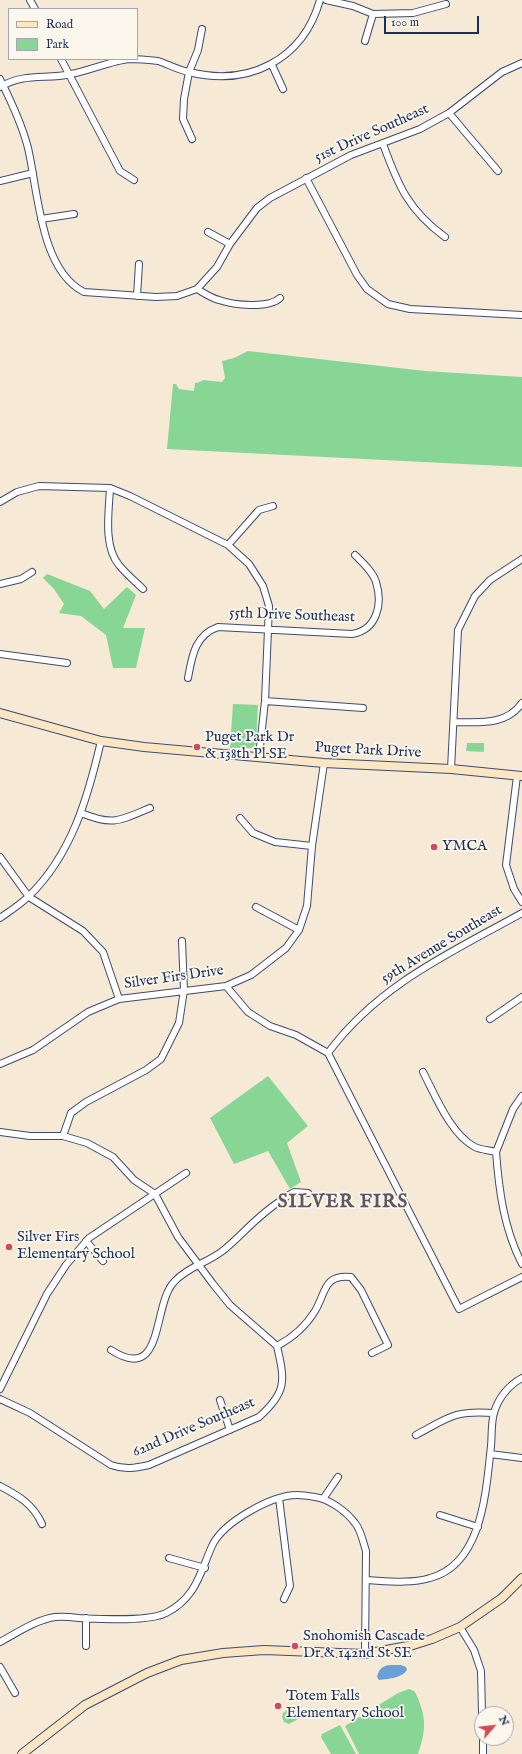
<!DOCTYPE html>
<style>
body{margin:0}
#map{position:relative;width:522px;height:1754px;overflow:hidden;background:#f6e9d5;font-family:"IM FELL English",serif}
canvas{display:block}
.legend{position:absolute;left:8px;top:8px;width:130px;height:52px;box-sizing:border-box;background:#fbf7ec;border:1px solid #a1a7b3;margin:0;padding:5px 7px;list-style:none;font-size:12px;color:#1b2f5e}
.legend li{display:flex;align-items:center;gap:8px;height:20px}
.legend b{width:20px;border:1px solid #a1a7b3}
.north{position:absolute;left:474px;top:1706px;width:40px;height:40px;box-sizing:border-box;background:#fbf7ec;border:1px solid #a1a7b3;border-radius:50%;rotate:62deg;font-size:11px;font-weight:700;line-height:16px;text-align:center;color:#1b2f5e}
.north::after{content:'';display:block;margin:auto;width:14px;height:18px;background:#d1495b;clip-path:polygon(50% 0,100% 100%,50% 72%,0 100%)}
.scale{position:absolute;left:384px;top:16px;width:95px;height:18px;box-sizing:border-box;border:2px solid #1b2f5e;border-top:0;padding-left:5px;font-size:12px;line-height:14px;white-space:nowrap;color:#1b2f5e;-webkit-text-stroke:3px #fbf7ec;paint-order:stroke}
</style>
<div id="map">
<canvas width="522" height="1754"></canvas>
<ul class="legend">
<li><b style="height:5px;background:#fbe6c4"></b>Road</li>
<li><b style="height:11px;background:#88d695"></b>Park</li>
</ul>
<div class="north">N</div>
<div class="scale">100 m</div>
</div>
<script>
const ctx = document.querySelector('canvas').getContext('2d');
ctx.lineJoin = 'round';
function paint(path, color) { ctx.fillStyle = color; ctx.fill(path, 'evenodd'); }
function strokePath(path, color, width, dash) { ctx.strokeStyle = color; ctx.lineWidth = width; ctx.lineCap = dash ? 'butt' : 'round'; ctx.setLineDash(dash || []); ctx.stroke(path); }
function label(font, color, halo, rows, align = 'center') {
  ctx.font = font + ' "IM FELL English",serif'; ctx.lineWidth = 3.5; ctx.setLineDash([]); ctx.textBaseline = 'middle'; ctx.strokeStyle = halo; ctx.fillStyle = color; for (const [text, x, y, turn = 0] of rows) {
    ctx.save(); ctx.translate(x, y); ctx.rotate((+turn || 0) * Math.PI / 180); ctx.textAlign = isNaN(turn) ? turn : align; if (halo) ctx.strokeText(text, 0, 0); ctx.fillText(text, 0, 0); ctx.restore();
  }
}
paint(new Path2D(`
 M 248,351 L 425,371 L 522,377 L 522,467 L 167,449 L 173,384 L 176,384 L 179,389 L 194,391 L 195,383 L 200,382 L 203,380 L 222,382 L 225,378 L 222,361 L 234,358 Z
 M 47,574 L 90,591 L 104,609 L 127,587 L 136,595 L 123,628 L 145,628 L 136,668 L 113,668 L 106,635 L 81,616 L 59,613 L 64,604 L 54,589 L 43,578 Z
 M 233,704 L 258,705 L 256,744 L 252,748 L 230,748 Z
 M 467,743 L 484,743 L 484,752 L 466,751 Z
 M 268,1076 L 308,1126 L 287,1143 L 301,1182 L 290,1189 L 268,1151 L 234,1164 L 210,1118 Z
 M 409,1689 L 414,1691 L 416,1694 C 427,1718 426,1730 418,1754 L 359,1754 L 345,1726 L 398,1693 Z
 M 287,1710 L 315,1710 L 289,1724 L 284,1722 L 282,1717 L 283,1713 Z
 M 340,1725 L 356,1754 L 331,1754 L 321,1737 L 322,1734 Z`), '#88d695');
paint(new Path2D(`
 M 401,1665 L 406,1667 L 407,1670 C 402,1678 388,1679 379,1680 L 377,1677 C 380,1663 389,1665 401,1665 Z`), '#6b9fd7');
const street = new Path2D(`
 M 30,0 L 35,9
 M 326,0 L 353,6 L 373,14 L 413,13 L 446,4
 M 365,41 L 373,14
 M 61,59 L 120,171 L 134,180
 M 272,65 L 283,89
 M 0,79 C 11,101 22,124 28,148 C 38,190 40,270 84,292 L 156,297 L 177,296 L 197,289 L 217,267 L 230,244 L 257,208 L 270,198 L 351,155 L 420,129 L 449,113 L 502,72 L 522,63
 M 0,87 C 26,72 46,80 71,74 C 88,71 114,60 130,59 C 139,59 149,60 158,61 C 168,64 178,70 189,72 C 249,87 303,60 320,0
 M 449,113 L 498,171
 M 192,139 L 183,119 L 184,99 L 189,72 L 198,50 L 202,29
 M 383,144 C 398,185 408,210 445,237
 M 306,178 L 357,275 L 367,289 L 388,304 L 410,309 L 522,315
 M 0,181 L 33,173
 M 41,219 L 74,214
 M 208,232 L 230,244
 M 197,289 C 204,293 211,298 219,300 C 234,305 268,309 280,298
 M 137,296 L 139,264
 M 110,488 C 109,511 103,546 119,565 C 126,574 135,581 143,589
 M 0,502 L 17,492 L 39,486 L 110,488 L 130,496 L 228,545 L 249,564 L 263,586 L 269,606 L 265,701 L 259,756
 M 228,545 L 259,510 L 273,506
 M 0,584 L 21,579 L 32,572
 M 0,654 L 67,663
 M 188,678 C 192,656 195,635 218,627 L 352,634 C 377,630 383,604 376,582 C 373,572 363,563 355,555
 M 265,701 L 363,708
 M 454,722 C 479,722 506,726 522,703
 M 451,769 L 458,630 L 475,596 L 490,580 L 522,559
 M 517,776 L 506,865 L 514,889 L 522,902
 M 81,813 C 113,826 119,821 150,808
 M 240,818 L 253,833 L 275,842 L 312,846
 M 0,857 L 29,897 L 83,931 L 103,952 L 119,999
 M 256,907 L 299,930
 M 0,918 C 10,911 21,904 29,896 C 72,854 88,797 101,741
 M 226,986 L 248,1012 L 270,1026 L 296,1035 L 328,1053 L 459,1309 L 522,1277
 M 490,1019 L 522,997
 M 328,1053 C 378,985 450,953 522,913
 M 0,1064 L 33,1050 L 88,1012 L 119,999 L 226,986 L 251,975 L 286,948 L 299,930 L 307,906 L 312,846 L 324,763
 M 423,1072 C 435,1095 451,1135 475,1147 C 481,1150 490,1150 496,1152 C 499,1191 504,1229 522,1264
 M 0,1132 L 30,1136 L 63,1136 L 87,1143 L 113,1157 L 134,1180 L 155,1194 L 178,1237 L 213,1284 L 230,1305 L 277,1346
 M 63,1136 L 71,1113 L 86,1102 L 146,1070 L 161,1059 L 179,1023 L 184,990 L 182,941
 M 496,1152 L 513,1109 L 522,1096
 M 86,1241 L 103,1261
 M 277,1346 C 292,1338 306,1326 315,1311 C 326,1293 323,1274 351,1277 L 361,1290 L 388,1345 L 372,1353
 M 111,1350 C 165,1385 152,1305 174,1282 C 187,1267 210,1262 225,1249 C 245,1232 259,1214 282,1200 C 286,1197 291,1193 295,1192 C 299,1192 304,1193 308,1193
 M 0,1389 L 47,1294 L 66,1265 L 89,1238 L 186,1173
 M 0,1399 L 30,1413 L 111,1465 C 125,1470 135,1468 149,1465 L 259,1417 C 287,1392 285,1381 277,1346
 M 220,1400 L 230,1430
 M 416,1435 C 449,1417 455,1410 494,1413
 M 490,1454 L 522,1458
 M 0,1486 C 19,1496 33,1504 42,1524
 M 279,1498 L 290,1586 L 284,1599
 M 323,1499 L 338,1477
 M 440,1515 L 478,1527
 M 169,1558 L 205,1568
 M 366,1580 C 387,1581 410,1584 430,1578 C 483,1564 486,1490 491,1446 C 492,1436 491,1423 494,1413 C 498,1398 509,1385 522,1378
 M 460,1627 L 474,1650 L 481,1671 L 482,1714
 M 0,1642 C 17,1633 35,1620 55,1617 C 62,1616 71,1617 79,1618 C 100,1619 148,1622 166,1613 C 196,1598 200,1573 212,1546 C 223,1522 272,1495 297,1495 C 303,1495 309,1496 315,1497 C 329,1499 346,1511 355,1523 C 361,1530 363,1542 366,1551 L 365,1654
 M 86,1646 L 86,1618
 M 0,1667 L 15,1693
 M 483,1738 L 483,1754`);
const secondary = new Path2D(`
 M 0,713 L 101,741 L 144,747 L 324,763 L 451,769 L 522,776
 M 22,1754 L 85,1705 L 147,1673 L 181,1660 L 223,1653 L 264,1650 L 365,1654 L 413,1645 L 432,1639 L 460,1627 L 502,1598 L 522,1578`);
strokePath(street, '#3c4b70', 8);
strokePath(secondary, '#3c4b70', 10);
strokePath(street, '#fff', 6);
strokePath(secondary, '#fbe6c4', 8);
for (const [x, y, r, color] of [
 [197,747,4,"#d1495b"],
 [434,847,4,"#d1495b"],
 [9,1247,4,"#d1495b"],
 [295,1646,4,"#d1495b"],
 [278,1706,4,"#d1495b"]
]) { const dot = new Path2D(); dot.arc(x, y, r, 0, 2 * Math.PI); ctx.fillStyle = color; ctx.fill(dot); strokePath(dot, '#fbf7ec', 1.5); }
label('15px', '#1b2f5e', '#fbf7ec', [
 ["51st Drive Southeast",372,134,-24],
 ["55th Drive Southeast",292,616,2],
 ["Puget Park Drive",368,751,3],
 ["59th Avenue Southeast",442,945,-31],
 ["Silver Firs Drive",174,978,-8],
 ["62nd Drive Southeast",194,1428,-23]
]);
label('15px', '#1b2f5e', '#fbf7ec', [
 ["Puget Park Dr",205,738],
 ["& 138th Pl SE",205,755],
 ["YMCA",442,847],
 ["Silver Firs",17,1238],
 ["Elementary School",17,1255],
 ["Snohomish Cascade",303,1637],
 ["Dr & 142nd St SE",303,1654],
 ["Totem Falls",286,1697],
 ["Elementary School",286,1714]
], 'left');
ctx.letterSpacing = '1px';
label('bold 19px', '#5f5563', '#fbf7ec', [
 ["SILVER FIRS",343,1203]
]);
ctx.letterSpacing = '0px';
</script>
